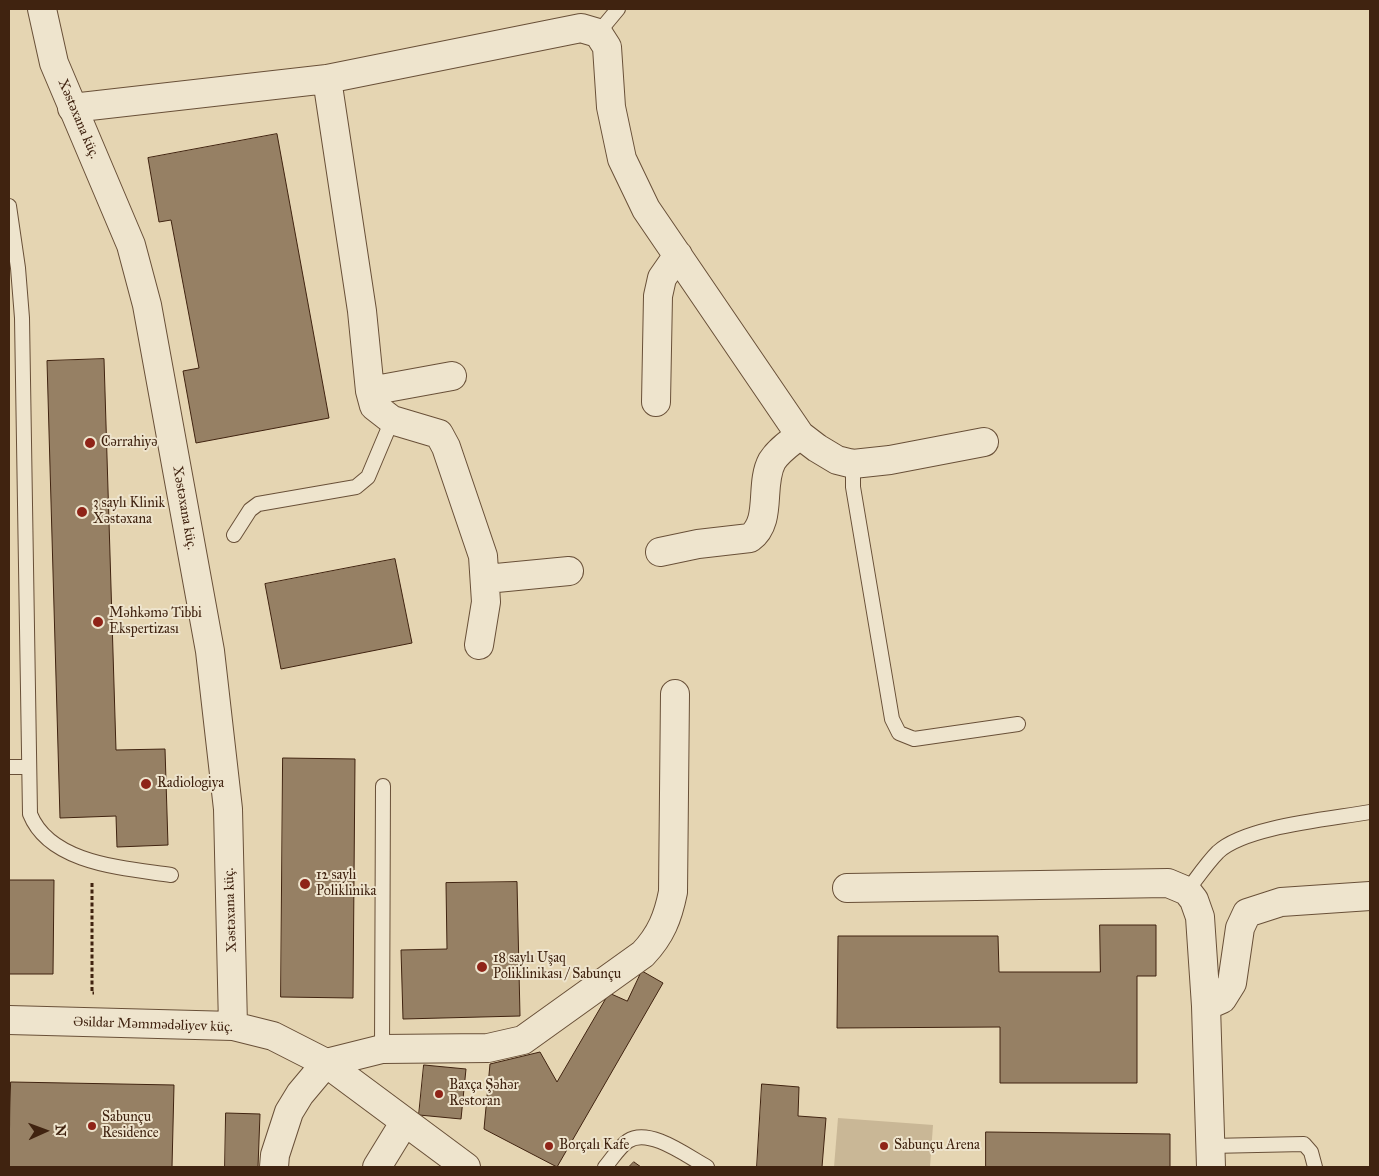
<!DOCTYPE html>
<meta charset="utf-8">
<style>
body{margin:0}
#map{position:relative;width:1379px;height:1176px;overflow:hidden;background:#e5d5b2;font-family:"IM FELL Great Primer",serif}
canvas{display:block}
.frame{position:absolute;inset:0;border:10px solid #402310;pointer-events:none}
.north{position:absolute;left:20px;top:1106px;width:50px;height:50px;-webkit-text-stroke:4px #eee4cd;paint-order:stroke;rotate:88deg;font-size:14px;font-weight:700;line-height:20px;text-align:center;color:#402310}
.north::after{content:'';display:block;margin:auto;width:18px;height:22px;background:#402310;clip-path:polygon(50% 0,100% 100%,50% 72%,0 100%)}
</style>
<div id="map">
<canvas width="1379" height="1176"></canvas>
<div class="frame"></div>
<div class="north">N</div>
</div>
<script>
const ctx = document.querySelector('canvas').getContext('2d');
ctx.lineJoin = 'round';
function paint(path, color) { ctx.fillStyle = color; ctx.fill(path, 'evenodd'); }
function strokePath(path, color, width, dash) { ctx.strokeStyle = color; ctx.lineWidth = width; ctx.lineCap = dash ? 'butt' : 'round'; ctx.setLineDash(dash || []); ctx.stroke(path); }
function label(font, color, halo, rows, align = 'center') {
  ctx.font = font + ' "IM FELL Great Primer",serif'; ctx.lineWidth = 4; ctx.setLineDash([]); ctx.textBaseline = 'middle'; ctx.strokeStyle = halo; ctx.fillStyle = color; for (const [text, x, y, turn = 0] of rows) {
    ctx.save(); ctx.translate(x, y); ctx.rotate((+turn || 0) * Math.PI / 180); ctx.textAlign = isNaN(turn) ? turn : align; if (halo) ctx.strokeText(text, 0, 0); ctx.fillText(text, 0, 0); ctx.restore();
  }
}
paint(new Path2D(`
 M 838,1118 L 933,1125 L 930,1167 L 834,1167 Z`), '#c9b796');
const building = new Path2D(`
 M 277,134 L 329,418 L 196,443 L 183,371 L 199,368 L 171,220 L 159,222 L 148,158 Z
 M 104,359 L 116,750 L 165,749 L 168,845 L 117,847 L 116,816 L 60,818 L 47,361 Z
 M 395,559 L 412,643 L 281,669 L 265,584 Z
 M 283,758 L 355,759 L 353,998 L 281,997 Z
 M 9,880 L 54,880 L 53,974 L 9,974 Z
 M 517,882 L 520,1016 L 403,1019 L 401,950 L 447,949 L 446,883 Z
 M 1100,925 L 1156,925 L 1156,976 L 1137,976 L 1137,1083 L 1000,1083 L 1000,1027 L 837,1028 L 838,936 L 998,936 L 999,972 L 1100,972 Z
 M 642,971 L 663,983 L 557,1167 L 484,1129 L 490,1064 L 540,1052 L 557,1082 L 609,993 L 627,1001 Z
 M 424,1065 L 466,1069 L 461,1119 L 419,1115 Z
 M 11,1082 L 174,1085 L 172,1167 L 9,1167 Z
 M 762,1084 L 799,1087 L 798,1116 L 826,1118 L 822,1167 L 757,1167 Z
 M 226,1113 L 260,1114 L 258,1167 L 225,1167 Z
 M 986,1132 L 1170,1134 L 1170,1167 L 986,1167 Z
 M 634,1162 L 641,1167 L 629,1167 Z`);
paint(building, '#968064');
strokePath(building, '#402310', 1);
const service = new Path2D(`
 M 598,33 L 618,9
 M 9,206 L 18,268 L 22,318 L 30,814 C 50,864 124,868 171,875
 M 853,464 L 853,487 L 892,719 L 899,733 L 914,739 L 1018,724
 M 234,535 L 250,510 L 258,504 L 356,487 L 368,477 L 392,420
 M 9,767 L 29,767
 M 1187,891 C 1197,878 1207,863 1218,852 C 1246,826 1332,819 1370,812
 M 382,1049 L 383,786
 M 1210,1146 L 1304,1144 L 1311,1152 L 1315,1167
 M 605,1167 C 612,1159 619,1147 628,1141 C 649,1127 687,1156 707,1167`);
const minor = new Path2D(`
 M 327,79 L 362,311 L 370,391 L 374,406 L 392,420 L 439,434 L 446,447 L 483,556 L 486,602 L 479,645
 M 72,108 L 327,79 L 581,28 L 598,33 L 607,47 L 611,107 L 622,159 L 646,209 L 800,435 L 817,448 L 837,460 L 853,464 L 890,460 L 984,442
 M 370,391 L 452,376
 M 656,402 L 658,296 L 662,278 L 678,255
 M 660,552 L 698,544 L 750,538 C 773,521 759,485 772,461 C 779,450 790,443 800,435
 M 486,579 L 569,571
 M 847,888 L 1168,883 L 1187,891 L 1194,900 L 1200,917 L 1206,1006 L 1211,1167
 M 1206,1006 L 1222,999 L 1232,983 L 1240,928 L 1247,913 L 1281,902 L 1370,896
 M 274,1167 L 275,1155 L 289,1112 L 300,1094 L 326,1063 L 382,1049 L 488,1048 L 523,1040 L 643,954 C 661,935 668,917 673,892 L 675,694
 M 377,1167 L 404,1123`);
const tertiary = new Path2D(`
 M 42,9 L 54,63 L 131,245 L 147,305 L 210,651 L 228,809 L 233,1026
 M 9,1020 L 233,1026 L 273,1036 L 326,1063 L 466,1167`);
strokePath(service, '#695038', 16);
strokePath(minor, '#695038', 30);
strokePath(tertiary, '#695038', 30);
strokePath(new Path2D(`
 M 92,883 L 92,993 L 94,993`), '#402310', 3, [4, 2.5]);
strokePath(service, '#eee4cd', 14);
strokePath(minor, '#eee4cd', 28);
strokePath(tertiary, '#eee4cd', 28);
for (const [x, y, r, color] of [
 [90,443,6,"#8f2418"],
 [82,512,6,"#8f2418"],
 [98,622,6,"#8f2418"],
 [146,784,6,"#8f2418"],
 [305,884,6,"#8f2418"],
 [482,967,6,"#8f2418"],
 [439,1094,5,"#8f2418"],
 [92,1126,5,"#8f2418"],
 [549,1146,5,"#8f2418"],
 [884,1146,5,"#8f2418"]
]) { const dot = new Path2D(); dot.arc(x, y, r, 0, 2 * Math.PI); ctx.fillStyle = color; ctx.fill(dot); strokePath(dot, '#eee4cd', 2); }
label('14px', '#402310', '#eee4cd', [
 ["Xəstəxana küç.",78,119,67],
 ["Xəstəxana küç.",184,508,80],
 ["Xəstəxana küç.",231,910,-92],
 ["Əsildar Məmmədəliyev küç.",153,1025,2]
]);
label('14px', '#402310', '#eee4cd', [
 ["Cərrahiyə",101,443],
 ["3 saylı Klinik",93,504],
 ["Xəstəxana",93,520],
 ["Məhkəmə Tibbi",109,614],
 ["Ekspertizası",109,630],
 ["Radiologiya",157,784],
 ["12 saylı",316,876],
 ["Poliklinika",316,892],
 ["18 saylı Uşaq",493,959],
 ["Poliklinikası / Sabunçu",493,975],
 ["Baxça Şəhər",449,1086],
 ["Restoran",449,1102],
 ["Sabunçu",102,1118],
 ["Residence",102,1134],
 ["Borçalı Kafe",559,1146],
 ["Sabunçu Arena",894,1146]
], 'left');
</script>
